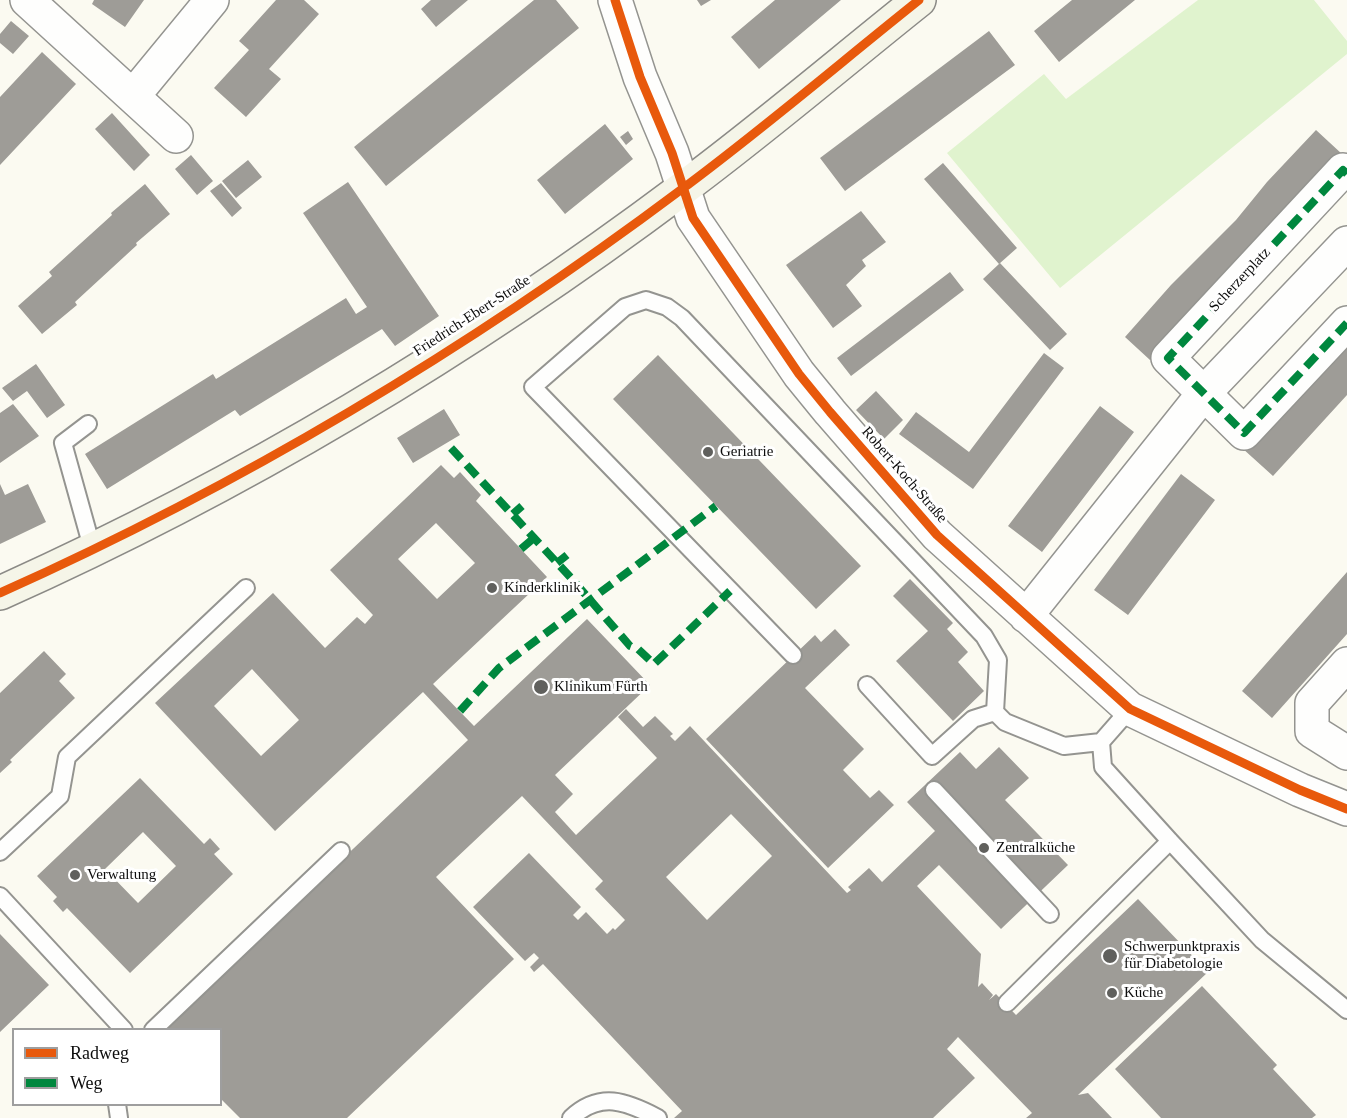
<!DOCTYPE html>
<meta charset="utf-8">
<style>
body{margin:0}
#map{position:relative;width:1347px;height:1118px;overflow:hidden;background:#fbfaf1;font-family:"Times New Roman",serif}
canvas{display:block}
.legend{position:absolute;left:12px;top:1028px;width:210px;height:78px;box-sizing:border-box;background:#fff;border:2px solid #9e9e9e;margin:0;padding:8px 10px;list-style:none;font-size:18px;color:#0d0d0d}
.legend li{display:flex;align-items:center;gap:12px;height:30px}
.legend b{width:30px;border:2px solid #9e9e9e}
</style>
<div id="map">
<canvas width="1347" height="1118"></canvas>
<ul class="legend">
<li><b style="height:8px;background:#e8590c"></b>Radweg</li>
<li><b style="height:8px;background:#00873e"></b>Weg</li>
</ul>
</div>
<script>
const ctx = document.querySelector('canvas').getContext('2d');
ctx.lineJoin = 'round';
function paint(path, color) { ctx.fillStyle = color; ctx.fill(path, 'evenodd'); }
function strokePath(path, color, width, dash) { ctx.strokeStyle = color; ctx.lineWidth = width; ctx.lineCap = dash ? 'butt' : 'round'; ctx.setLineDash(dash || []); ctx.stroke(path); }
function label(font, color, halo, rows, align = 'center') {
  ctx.font = font + ' "Times New Roman",serif'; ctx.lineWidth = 6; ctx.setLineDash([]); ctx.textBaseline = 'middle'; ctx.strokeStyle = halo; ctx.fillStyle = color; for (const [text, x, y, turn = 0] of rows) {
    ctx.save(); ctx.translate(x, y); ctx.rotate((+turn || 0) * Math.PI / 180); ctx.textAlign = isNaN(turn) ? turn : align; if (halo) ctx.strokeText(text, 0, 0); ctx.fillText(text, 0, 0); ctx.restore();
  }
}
paint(new Path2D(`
 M 1198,0 L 1314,0 L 1347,41 L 1347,54 L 1060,288 L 947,153 L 1044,74 L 1066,99 Z`), '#e0f3ce');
paint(new Path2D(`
 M 94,0 L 144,0 L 125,27 L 92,4 Z
 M 276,0 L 304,0 L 319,14 L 269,69 L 281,79 L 246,117 L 214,88 L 249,50 L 239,41 Z
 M 431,0 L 468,0 L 436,27 L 421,9 Z
 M 534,0 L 556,0 L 579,28 L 386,186 L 354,147 Z
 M 697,0 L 711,0 L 701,6 Z
 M 775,0 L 841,0 L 759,69 L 731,37 Z
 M 1072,0 L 1135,0 L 1059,62 L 1034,31 Z
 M 11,21 L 29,36 L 13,54 L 0,43 L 0,34 Z
 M 989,31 L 1015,65 L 845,191 L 820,158 Z
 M 42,52 L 76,84 L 0,165 L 0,97 Z
 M 112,113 L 150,155 L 134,171 L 95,129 Z
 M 605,124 L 633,159 L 565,214 L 537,180 Z
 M 1316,130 L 1342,154 L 1182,323 L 1150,360 L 1125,337 L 1171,285 L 1236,220 L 1267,182 Z
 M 628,131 L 633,139 L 626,145 L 620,137 Z
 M 191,155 L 213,181 L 197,195 L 175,169 Z
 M 248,160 L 262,177 L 236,198 L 222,181 Z
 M 943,163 L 1017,248 L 999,264 L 924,179 Z
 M 348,182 L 439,316 L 395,346 L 382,329 L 240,416 L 235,410 L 107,489 L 85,454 L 213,374 L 216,379 L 346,298 L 356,314 L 367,307 L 303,213 Z
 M 221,183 L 242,208 L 232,217 L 210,191 Z
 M 145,184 L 170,214 L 136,243 L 137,245 L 75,302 L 77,305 L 42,334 L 18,306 L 52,276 L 49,272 L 112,215 L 111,213 Z
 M 861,211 L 886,242 L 862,260 L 866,266 L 846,285 L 862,306 L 833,328 L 786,265 Z
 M 1000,263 L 1067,334 L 1050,350 L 983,279 Z
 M 950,272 L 964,290 L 851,376 L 837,358 Z
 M 1347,333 L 1347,395 L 1273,476 L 1242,448 Z
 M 1044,353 L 1064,368 L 973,489 L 899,434 L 916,412 L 969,452 Z
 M 658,355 L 861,566 L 816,609 L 613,399 Z
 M 36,364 L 65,405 L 47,418 L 27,391 L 13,401 L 2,388 Z
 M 876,391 L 903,420 L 884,439 L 856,410 Z
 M 13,404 L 39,436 L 0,463 L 0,413 Z
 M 1100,406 L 1134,432 L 1042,552 L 1008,526 Z
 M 444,409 L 460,435 L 413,463 L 397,438 Z
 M 441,465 L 454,478 L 460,472 L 481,495 L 476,501 L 547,577 L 433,684 L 474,726 L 587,619 L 650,685 L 555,775 L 573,794 L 555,812 L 576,835 L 657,758 L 618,717 L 626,709 L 643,727 L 655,716 L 673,734 L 670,736 L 675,741 L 690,726 L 847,893 L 851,890 L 848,887 L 869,868 L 882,882 L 935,831 L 907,802 L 960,752 L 976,769 L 999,747 L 1029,778 L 1005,800 L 1068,865 L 1001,929 L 939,865 L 917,886 L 981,954 L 978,987 L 982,983 L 993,995 L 989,1000 L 996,994 L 1016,1015 L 1138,899 L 1208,972 L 1078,1095 L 1088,1093 L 1112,1118 L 1026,1118 L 1032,1113 L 958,1037 L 947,1049 L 975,1078 L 933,1118 L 674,1118 L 682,1111 L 562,984 L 543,964 L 534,972 L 530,967 L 539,958 L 534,953 L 525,961 L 473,907 L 529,853 L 581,907 L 573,915 L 578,920 L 586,912 L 607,934 L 613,928 L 615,930 L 625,920 L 595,889 L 603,881 L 522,796 L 436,877 L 514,959 L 347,1118 L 240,1118 L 220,1098 L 220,1029 L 163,1029 L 468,740 L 423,692 L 275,831 L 155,703 L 273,593 L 325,648 L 357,617 L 365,624 L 373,615 L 330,570 ZM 436,523 L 475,563 L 437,599 L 398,559 ZM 252,669 L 299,720 L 261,756 L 214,706 ZM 731,814 L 772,856 L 707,920 L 666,877 Z
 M 1181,474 L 1215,500 L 1128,615 L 1094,590 Z
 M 0,484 L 5,495 L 28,484 L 46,522 L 0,544 Z
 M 1347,572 L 1347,634 L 1272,718 L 1242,691 Z
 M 910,579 L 953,623 L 947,629 L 968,652 L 958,662 L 984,691 L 953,721 L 896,661 L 928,631 L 893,596 Z
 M 835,629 L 850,645 L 805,688 L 864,749 L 843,770 L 870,798 L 879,790 L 894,805 L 828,868 L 706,739 L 815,635 L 821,642 Z
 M 44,651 L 66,674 L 59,681 L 75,698 L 10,760 L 12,762 L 0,773 L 0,693 Z
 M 140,778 L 204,844 L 210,838 L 220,849 L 214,854 L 233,874 L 130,973 L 67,908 L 63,912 L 53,901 L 57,897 L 37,876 ZM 143,832 L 176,866 L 138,903 L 105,869 Z
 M 0,934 L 49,985 L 0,1032 Z
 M 1202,986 L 1277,1065 L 1273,1069 L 1316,1115 L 1312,1118 L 1161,1118 L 1115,1069 Z`), '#9e9c97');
const lane = new Path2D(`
 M 88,424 L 63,443 L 93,551
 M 793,655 L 533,387 L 625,307 L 646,300 L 667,307 L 682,318 L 984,636 L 998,660 L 995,712 L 1005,722 L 1064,746 L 1101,742
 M 867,685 L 932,756 L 973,719 L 995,712
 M 1130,709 L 1101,742 L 1103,767 L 1170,841 L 1262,940 L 1347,1010
 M 934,790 L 1050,914
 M 0,852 L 60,796 L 67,757 L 246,588
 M 0,896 L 124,1030
 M 1007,1003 L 1170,841
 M 153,1030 L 341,851
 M 117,1104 L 119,1118
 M 571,1118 C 600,1091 626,1101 658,1118`);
const street = new Path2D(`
 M 27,0 L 176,136
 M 615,0 L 640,77 L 672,153 L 693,218 L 799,374 L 830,412 L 937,535 L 1130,709 L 1300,790 L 1347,809
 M 133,96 L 212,0
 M 1347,174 L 1343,170 L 1168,358 L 1244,433 L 1347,323
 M 1026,616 L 1204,393 L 1347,243
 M 1347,664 L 1312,703 L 1312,731 L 1347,753`);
const secondary = new Path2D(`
 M 0,593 C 241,485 470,348 682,189 C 763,129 840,63 919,0`);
strokePath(lane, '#949490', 20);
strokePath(street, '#949490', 36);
strokePath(secondary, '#8b8a86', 36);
strokePath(lane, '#fefefd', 16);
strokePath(street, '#fefefd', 33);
strokePath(secondary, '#f5f5e8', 33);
strokePath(new Path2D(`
 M 1347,174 L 1343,170 L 1168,358 L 1244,433 L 1347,323
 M 451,448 L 572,579 L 630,646 L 638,649 L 654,664 L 730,591
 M 513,514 L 522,506
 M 521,549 L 534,538
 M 557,563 L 567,555
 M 460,711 L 499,668 L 716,506`), '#00873e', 8, [15, 8]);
strokePath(new Path2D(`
 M 615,0 L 640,77 L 672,153 L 693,218 L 799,374 L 830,412 L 937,535 L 1130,709 L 1300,790 L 1347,809
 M 0,593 C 241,485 470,348 682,189 C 763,129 840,63 919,0`), '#e8590c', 9);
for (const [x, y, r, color] of [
 [708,452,6,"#60605d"],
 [492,588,6,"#60605d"],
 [541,687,8,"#60605d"],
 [984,848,6,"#60605d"],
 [75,875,6,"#60605d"],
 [1110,956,8,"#60605d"],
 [1112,993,6,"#60605d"]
]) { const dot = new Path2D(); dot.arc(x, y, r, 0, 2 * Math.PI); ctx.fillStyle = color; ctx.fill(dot); strokePath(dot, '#fff', 2); }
label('15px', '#0d0d0d', '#fff', [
 ["Scherzerplatz",1240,280,-47],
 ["Friedrich-Ebert-Straße",472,316,-33],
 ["Robert-Koch-Straße",904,475,49]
]);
label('15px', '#0d0d0d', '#fff', [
 ["Geriatrie",720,452],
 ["Kinderklinik",504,588],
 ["Klinikum Fürth",554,687],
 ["Zentralküche",996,848],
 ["Verwaltung",87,875],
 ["Schwerpunktpraxis",1124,947],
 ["für Diabetologie",1124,964],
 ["Küche",1124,993]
], 'left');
</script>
